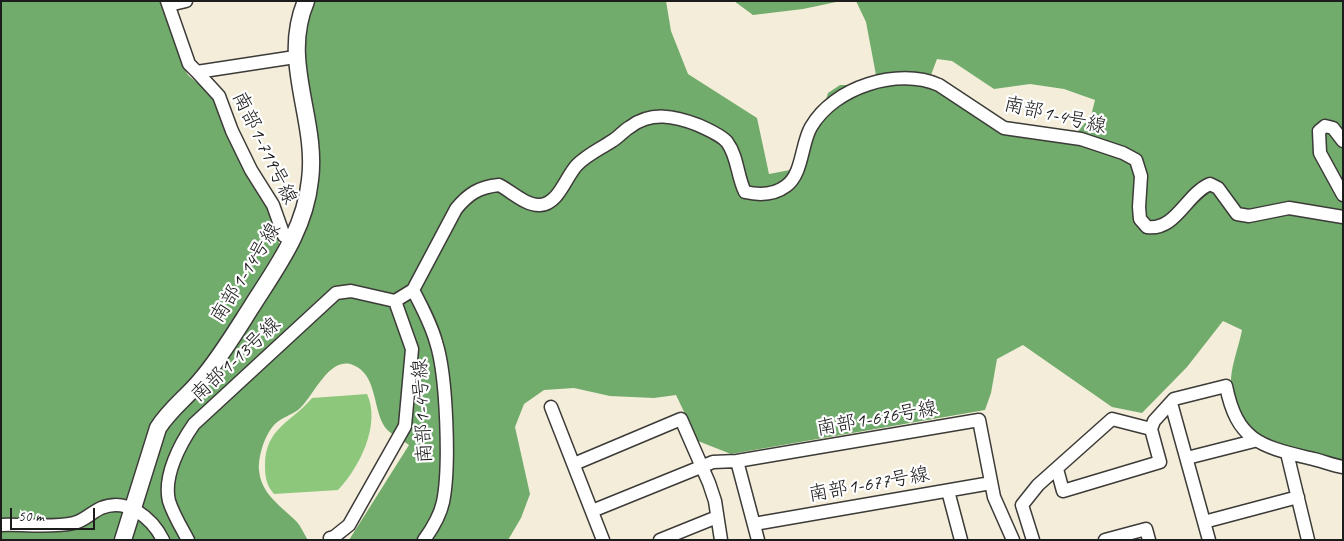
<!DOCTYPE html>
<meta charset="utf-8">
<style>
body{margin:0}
#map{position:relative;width:1344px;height:541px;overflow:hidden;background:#f4edda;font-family:Caveat,sans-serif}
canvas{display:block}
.frame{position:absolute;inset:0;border:2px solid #1c1c1c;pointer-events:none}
.scale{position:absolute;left:10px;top:508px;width:85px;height:22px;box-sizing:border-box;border:2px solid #1c1c1c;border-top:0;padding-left:6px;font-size:15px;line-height:18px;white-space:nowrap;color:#1c1c1c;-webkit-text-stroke:4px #fff;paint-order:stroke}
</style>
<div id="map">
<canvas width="1344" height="541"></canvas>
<div class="frame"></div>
<div class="scale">50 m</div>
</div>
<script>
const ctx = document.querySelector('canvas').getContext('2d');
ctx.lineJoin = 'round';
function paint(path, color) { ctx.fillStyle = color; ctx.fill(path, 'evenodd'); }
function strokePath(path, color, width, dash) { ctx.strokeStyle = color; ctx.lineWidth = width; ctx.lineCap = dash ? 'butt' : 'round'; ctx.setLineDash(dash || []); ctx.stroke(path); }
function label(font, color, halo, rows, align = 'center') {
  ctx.font = font + ' Caveat,"Klee One",sans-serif'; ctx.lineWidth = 4.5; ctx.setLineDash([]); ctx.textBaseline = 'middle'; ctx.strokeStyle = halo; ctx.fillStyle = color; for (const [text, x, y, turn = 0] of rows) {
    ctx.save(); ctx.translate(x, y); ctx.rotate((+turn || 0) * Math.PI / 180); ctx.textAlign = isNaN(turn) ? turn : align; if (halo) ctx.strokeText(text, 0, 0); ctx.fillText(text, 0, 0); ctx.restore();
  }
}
paint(new Path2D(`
 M 367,394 C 381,424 360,467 338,490 L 274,494 C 266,485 265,476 265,465 C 265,428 292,422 312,398 Z`), '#8cc77c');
paint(new Path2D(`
 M 1,1 L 162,1 L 183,66 L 188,75 L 214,97 L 227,137 L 267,205 L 280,246 L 294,254 C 309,230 318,196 319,167 C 320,111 289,55 314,1 L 666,1 L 671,31 L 688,74 L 757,118 L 769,174 L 790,170 L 806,123 L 825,103 L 828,93 L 840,85 L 852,85 L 876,75 L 866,22 L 856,1 L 1343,1 L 1343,462 C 1296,448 1228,444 1231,379 C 1232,363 1239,346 1242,330 L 1223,321 L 1187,367 L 1142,413 L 1112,407 L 1023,345 L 997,359 L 991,393 L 985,410 L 731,454 L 698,441 L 676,395 L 654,398 L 610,396 L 574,388 L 544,390 L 524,404 L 515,427 L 530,494 L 521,518 L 508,540 L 349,540 L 409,445 C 401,439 387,433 383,424 C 373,405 376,374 353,365 C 329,355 313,398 298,410 C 291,415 281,418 275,424 C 265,434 258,456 259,470 C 261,494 280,505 296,521 C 301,526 304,534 308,540 L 1,540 ZM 937,59 L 952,61 L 994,89 L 1030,84 L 1064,89 L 1095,100 L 1091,116 L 1077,132 L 1007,124 L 931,75 Z
 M 734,1 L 841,1 L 803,9 L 753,15 Z`), '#71ac6c');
const minor = new Path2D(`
 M 167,1 L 189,64 L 197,72 L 295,57
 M 169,5 L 186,1
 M 197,72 L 219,96 L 232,131 L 251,170 L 273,205 L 284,236 L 293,240
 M 1343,141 L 1333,128 L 1325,126 L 1319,131 L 1320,153 L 1343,195
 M 413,290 L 456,209 C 468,194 479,187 499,185 C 511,191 526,206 540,205 C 559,204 566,176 577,165 C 588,154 600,149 612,141 C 619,137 623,131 630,127 C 651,111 675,116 698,125 C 707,129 721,135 727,142 C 738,157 737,176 745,192 C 758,195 774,195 786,186 C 803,174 801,144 811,127 C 834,87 898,67 939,85 L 1004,128 L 1081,139 L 1123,153 L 1136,160 L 1141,176 L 1139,207 L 1140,219 L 1147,227 C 1176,231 1186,194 1210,184 L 1218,188 L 1237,214 L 1249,216 L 1289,208 L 1343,217
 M 413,290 C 422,307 431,324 436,342 C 447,376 450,468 443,502 C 440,516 432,529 424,540
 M 1171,403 L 1209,540
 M 551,407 L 603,540
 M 1151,429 L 1154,421 L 1174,399 L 1226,386 C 1237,440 1259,446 1309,458 C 1320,460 1331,465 1343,467
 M 1287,453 L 1308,540
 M 1187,458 L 1254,441
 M 574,464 L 681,419 L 709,483 L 715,501 L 721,540
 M 1057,469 L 1063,491 L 1160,462 L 1151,429
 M 948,491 L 961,540
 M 592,511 L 713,462 L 737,461
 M 1204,522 L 1298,497
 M 754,524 L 991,483
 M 1,525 C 24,524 52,528 74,523 C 84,521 92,512 101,508 C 127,497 152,518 163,540
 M 330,538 L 334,537 L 349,525 L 405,426 L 412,349 L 395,301
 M 188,540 C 181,527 173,514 169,501 C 163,476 180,444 194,424 L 336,293 L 351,291 L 395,301 L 413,290
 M 660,540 L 717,517
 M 758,540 L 737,461 L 979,420 L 994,497 L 1013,540
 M 1033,540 L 1022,505 L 1038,485 L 1112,419 L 1151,429
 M 1105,540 L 1146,529 L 1149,540`);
const tertiary = new Path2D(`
 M 123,540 L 158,428 C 170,409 187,397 201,380 C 220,358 236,331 252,306 C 278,265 305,229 310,180 C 318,119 280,62 306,1`);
strokePath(minor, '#3c3b38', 15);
strokePath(tertiary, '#3c3b38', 19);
strokePath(minor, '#fff', 12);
strokePath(tertiary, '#fff', 16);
label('20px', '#1c1c1c', '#fff', [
 ["南部1-4号線",1055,116,13],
 ["南部1-719号線",264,148,64],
 ["南部1-14号線",246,273,-58],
 ["南部1-13号線",236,360,-43],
 ["南部1-4号線",423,411,-93],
 ["南部1-676号線",877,419,-10],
 ["南部1-677号線",869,485,-10]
]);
</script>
